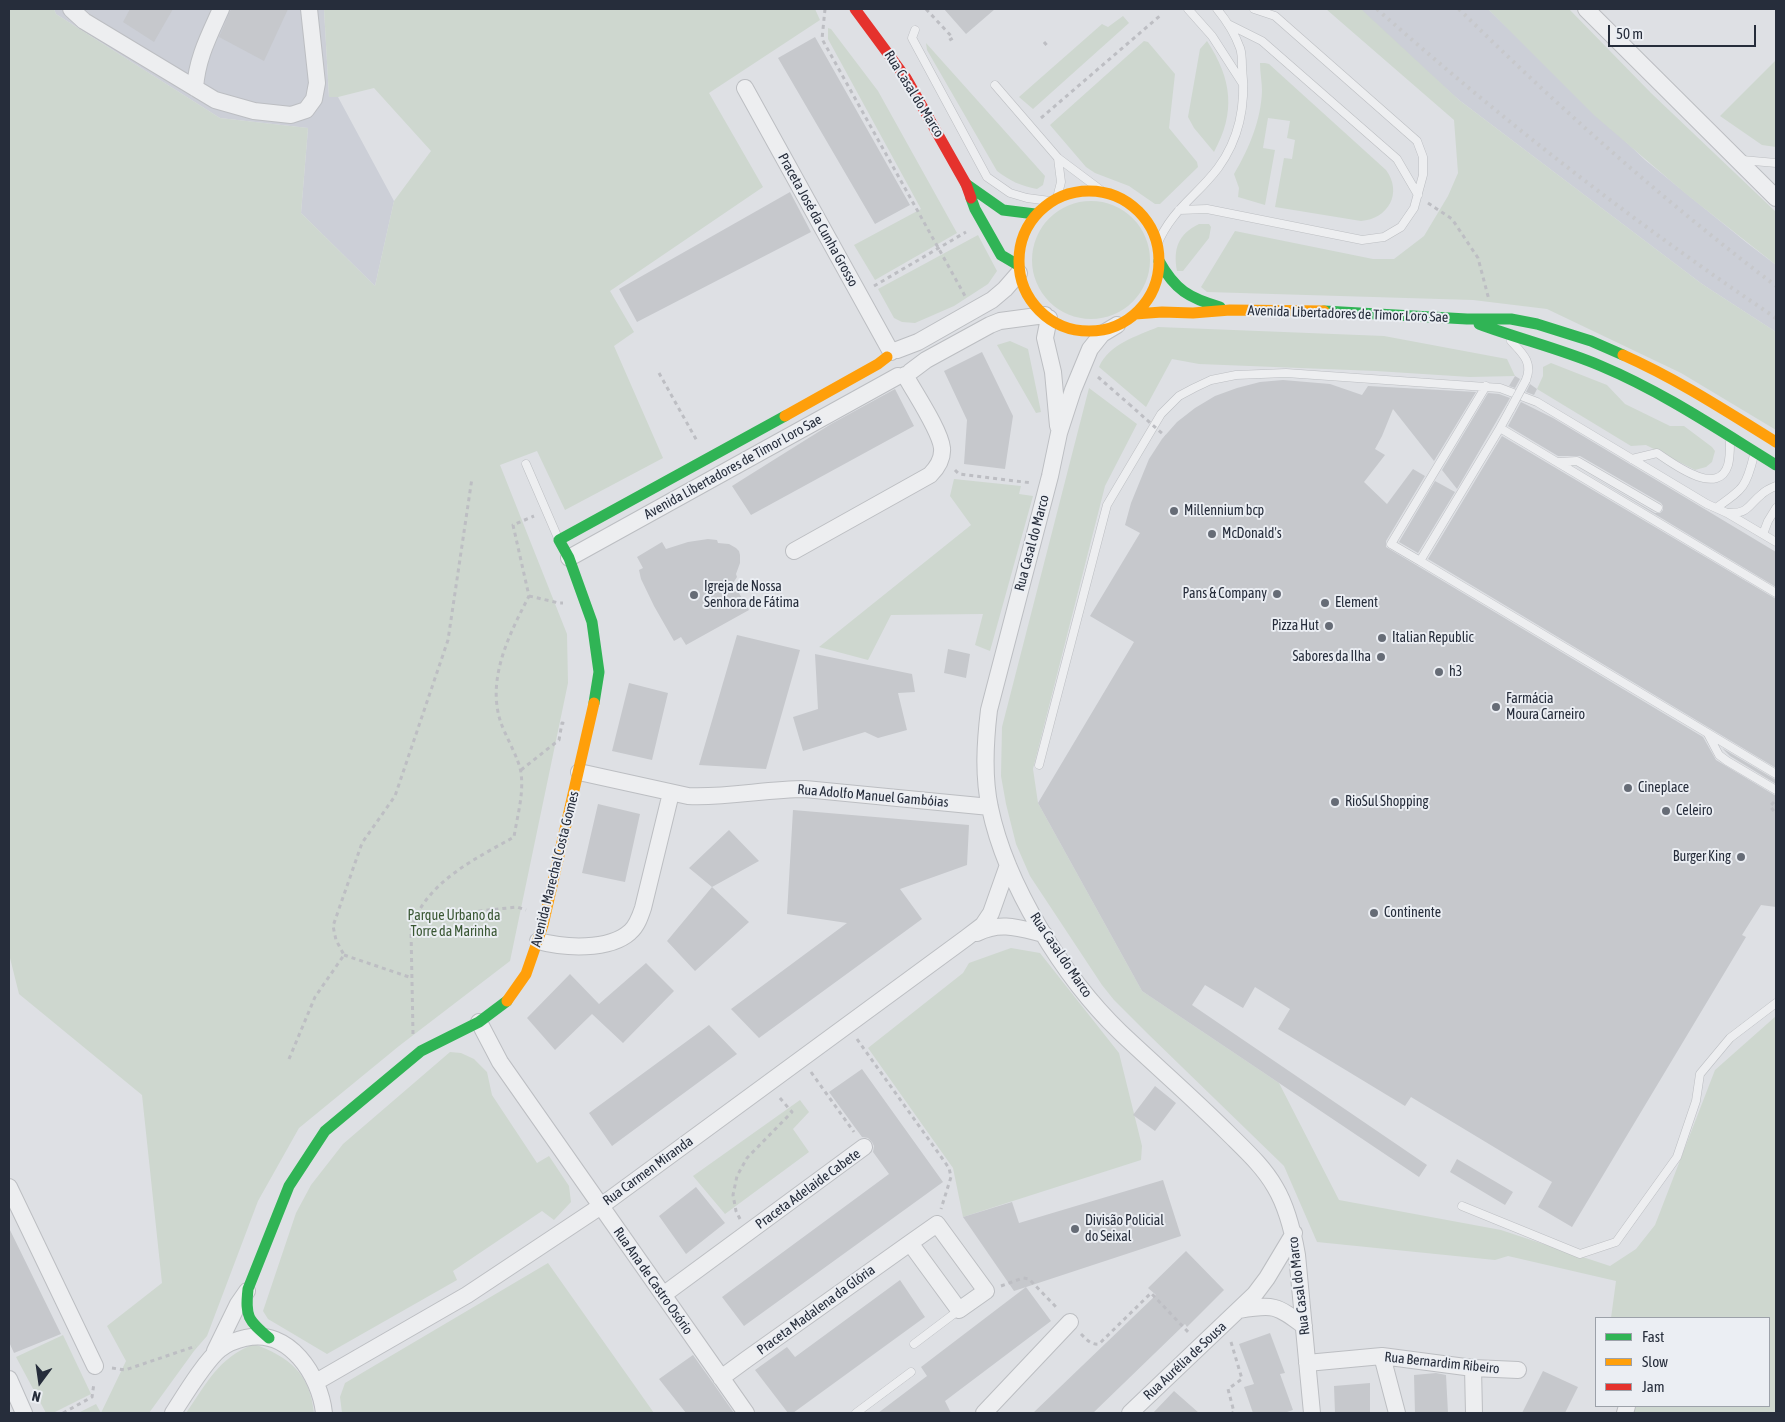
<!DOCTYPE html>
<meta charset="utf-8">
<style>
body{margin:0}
#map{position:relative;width:1785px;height:1422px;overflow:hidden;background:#dee0e4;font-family:"Asap Condensed",sans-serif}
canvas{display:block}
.frame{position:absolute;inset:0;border:10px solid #262d3b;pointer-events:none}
.legend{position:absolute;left:1595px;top:1317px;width:175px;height:90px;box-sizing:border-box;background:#ebeef3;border:1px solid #9ca1a9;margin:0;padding:6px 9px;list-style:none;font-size:15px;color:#262d3b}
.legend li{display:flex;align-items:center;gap:10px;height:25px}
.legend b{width:25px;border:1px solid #9ca1a9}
.north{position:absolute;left:15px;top:1357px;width:50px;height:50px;-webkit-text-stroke:4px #ebeef3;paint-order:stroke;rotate:194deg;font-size:14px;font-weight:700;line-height:20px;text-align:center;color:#262d3b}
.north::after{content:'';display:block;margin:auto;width:18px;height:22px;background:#262d3b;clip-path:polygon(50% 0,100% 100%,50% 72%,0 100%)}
.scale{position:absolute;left:1608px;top:25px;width:148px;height:22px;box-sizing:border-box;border:2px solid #262d3b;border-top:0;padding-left:6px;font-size:15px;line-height:18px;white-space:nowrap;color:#262d3b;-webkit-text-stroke:4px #ebeef3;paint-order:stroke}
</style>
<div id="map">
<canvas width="1785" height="1422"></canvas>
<div class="frame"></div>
<ul class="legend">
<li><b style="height:6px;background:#30b455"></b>Fast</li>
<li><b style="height:6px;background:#ff9f0a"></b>Slow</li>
<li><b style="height:6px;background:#e5322d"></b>Jam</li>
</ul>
<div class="north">N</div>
<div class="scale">50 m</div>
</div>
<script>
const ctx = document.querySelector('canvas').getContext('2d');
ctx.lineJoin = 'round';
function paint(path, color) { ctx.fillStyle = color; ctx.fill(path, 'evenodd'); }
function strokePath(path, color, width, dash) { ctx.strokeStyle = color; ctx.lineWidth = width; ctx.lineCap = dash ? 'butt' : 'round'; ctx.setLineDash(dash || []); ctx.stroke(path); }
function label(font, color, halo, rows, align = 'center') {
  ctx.font = font + ' "Asap Condensed",sans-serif'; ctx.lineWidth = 4; ctx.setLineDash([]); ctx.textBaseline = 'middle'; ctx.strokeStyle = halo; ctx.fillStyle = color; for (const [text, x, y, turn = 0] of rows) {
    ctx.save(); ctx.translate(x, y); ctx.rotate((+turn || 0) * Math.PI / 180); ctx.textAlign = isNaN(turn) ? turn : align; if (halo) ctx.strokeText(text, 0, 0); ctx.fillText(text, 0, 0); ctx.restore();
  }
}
paint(new Path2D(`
 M 54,9 L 324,9 L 329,97 L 338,97 L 394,201 L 375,286 L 301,213 L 308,128 L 220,118 L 56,14 Z
 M 1355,9 L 1488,9 L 1645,160 L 1747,243 L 1776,265 L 1776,332 L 1702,284 L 1459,100 Z`), '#cccfd7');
paint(new Path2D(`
 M 9,9 L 54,9 L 56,14 L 220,118 L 308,128 L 301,213 L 375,286 L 394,201 L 431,151 L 374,88 L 338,97 L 329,97 L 324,9 L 815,9 L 820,20 L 709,93 L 763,187 L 610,291 L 634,332 L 614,346 L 663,458 L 565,510 L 537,451 L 500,465 L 567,634 L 568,683 L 510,961 L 399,1046 L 299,1128 L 258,1201 L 207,1336 L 194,1351 L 149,1413 L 78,1413 L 96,1404 L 101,1413 L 126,1361 L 107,1326 L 162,1283 L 142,1095 L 19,994 L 9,954 Z
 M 1326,9 L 1361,9 L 1459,100 L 1702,284 L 1776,332 L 1776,430 L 1681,373 L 1547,309 L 1473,300 L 1207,292 L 1201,287 L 1235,231 L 1373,259 L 1394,259 L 1424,236 L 1448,196 L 1458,173 L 1454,120 Z
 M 1488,9 L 1569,9 L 1651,93 L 1776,212 L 1776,265 L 1686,194 L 1595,116 Z
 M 1123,16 L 1129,23 L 1033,109 L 1019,97 L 1102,24 L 1108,27 Z
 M 828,28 L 831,29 L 878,91 L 957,233 L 875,280 L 854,245 L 921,209 L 828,39 Z
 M 1144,41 L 1148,42 L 1175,74 L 1169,128 L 1197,162 L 1198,167 L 1160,204 L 1155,204 L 1129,186 L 1095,173 L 1086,167 L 1050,125 Z
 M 1207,41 C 1232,79 1236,112 1214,152 L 1194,128 L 1188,117 L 1200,49 Z
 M 926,43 L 1045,176 L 1043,185 L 1037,189 C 1021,186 1010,181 997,171 L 927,50 Z
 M 1776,60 L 1776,147 L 1762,145 L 1720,116 Z
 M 1260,63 L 1265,63 L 1269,64 L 1386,170 C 1403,193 1388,219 1361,221 L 1275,207 L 1284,158 L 1292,159 L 1295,140 L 1287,138 L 1290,121 L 1268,118 L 1263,148 L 1275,150 L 1265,205 L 1238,197 L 1239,188 L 1234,174 C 1249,149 1261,120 1262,91 C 1262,82 1260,73 1260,63 Z
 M1032 260a59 59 0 1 1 118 0a59 59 0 1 1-118 0Z
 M 1199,224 L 1209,224 L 1211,227 L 1209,238 L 1183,271 L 1177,271 C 1173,249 1178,234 1199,224 Z
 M 978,235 L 997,271 L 988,284 L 954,306 L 915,323 L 902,322 L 894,318 L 878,289 Z
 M 1158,327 L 1384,336 L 1507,359 L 1515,376 L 1470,377 L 1376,371 L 1199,364 L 1172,359 L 1146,407 L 1099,367 C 1109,344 1137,336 1158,327 Z
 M 1010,341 L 1028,349 L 1041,412 L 1036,413 L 997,345 Z
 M 1551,363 L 1607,385 L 1625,404 L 1670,426 L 1684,426 L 1712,447 L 1715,451 L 1712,462 L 1706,467 L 1695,470 L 1646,445 L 1631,446 L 1537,389 L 1543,376 L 1543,367 Z
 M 1089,388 L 1137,424 L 1105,486 L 1033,769 L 1038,803 L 1142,991 L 1279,1083 L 1339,1200 L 1501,1230 L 1610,1266 L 1636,1249 L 1655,1225 L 1715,1070 L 1776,1016 L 1776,1413 L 1632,1413 L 1633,1406 L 1769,1406 L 1769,1318 L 1611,1318 L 1616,1281 L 1508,1256 L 1495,1260 L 1317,1242 L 1284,1166 L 1147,1033 L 1114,1000 L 1102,985 L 1030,876 L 1016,844 L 1006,804 L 1001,776 L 1002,727 Z
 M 954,479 L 1021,486 L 1019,494 L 1033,496 L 990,651 L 975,645 L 983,614 L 891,615 L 868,660 L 819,647 L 971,525 L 950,496 Z
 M 1011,948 L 1040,953 L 1119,1053 L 1142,1146 L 1141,1160 L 963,1217 L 953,1168 L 868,1048 L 963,973 L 969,963 Z
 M 450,1052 L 461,1053 L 474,1059 L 487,1072 L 492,1095 L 537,1163 L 549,1156 L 569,1186 L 571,1202 L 554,1220 L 542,1211 L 453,1271 L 457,1280 L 327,1354 L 268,1319 L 263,1311 L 296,1213 L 311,1185 L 343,1144 Z
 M 800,1100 L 809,1112 L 793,1129 L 809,1152 L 725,1214 L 693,1176 Z
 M 548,1263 L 654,1413 L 342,1413 L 340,1397 L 345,1383 Z
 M 63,1335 L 91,1394 L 53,1413 L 46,1413 L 16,1357 Z
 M 254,1344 C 289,1357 310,1373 314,1413 L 186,1413 C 207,1383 218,1358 254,1344 Z`), '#ced7cf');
paint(new Path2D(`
 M 130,9 L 173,9 L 154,42 L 123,22 Z
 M 231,9 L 288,9 L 264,61 L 219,37 Z
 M 944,9 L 995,9 L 966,34 Z
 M 815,37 L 910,205 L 875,224 L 778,58 Z
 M 790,192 L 811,232 L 637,322 L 619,289 Z
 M 982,352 L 1013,416 L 1005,469 L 964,464 L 967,420 L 944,371 Z
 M 1515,376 L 1520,379 L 1515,388 L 1509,386 Z
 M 1283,380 L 1330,384 L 1362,395 L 1368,386 L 1476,392 L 1434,461 L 1393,409 L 1382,436 L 1375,449 L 1385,455 L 1364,482 L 1387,504 L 1413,469 L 1425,476 L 1386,541 L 1386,547 L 1703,737 L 1716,760 L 1776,796 L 1776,907 L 1761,905 L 1742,935 L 1746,937 L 1572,1227 L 1538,1207 L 1552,1182 L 1411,1097 L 1405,1106 L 1278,1029 L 1290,1009 L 1255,987 L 1243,1008 L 1205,985 L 1192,1005 L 1427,1165 L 1419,1177 L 1142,991 L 1038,803 L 1134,642 L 1090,616 L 1140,533 L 1125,525 L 1131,503 L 1149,459 L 1162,439 L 1177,422 L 1195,408 L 1215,396 L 1237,388 L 1260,382 Z
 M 1530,384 L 1537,389 L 1534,395 L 1526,392 Z
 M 895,389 L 914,426 L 751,515 L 732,486 L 831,424 Z
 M 1488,393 L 1499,394 L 1510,398 L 1457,489 L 1442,470 Z
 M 1521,402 L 1553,418 L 1776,552 L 1776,587 L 1578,468 L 1655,513 L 1660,513 L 1663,510 L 1663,506 L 1661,503 L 1580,456 L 1558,456 L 1508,426 Z
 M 1502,436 L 1776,599 L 1776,768 L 1428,559 Z
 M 1435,481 L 1455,492 L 1418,553 L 1399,542 Z
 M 708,539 L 717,540 L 718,543 L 729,544 L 736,548 L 739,551 L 740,555 L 740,563 L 736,574 L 737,577 L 733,583 L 749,610 L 686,645 L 681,637 L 674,641 L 654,606 L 641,579 L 639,570 L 643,568 L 637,557 L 662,542 L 666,549 L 688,542 Z
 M 737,635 L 800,650 L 766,769 L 699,765 Z
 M 948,649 L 970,654 L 966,678 L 944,673 Z
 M 815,654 L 912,674 L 915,692 L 898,693 L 907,730 L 878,738 L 865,732 L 803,751 L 793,717 L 818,709 Z
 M 629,683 L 668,693 L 652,760 L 612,751 Z
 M 1722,748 L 1776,780 L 1776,784 L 1730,756 Z
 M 598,804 L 640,814 L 625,882 L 582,873 Z
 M 793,810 L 969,825 L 967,865 L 900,889 L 922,919 L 759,1038 L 731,1009 L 847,923 L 787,914 Z
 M 729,830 L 759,861 L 712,887 L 689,868 Z
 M 712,887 L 749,922 L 695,971 L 667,941 Z
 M 646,963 L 674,991 L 623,1043 L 592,1014 L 555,1050 L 527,1018 L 570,974 L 599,1004 Z
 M 709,1025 L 737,1054 L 612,1146 L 589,1113 Z
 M 862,1069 L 943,1182 L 744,1326 L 722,1297 L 889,1174 L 873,1152 L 874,1146 L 872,1142 L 868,1138 L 862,1137 L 829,1092 Z
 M 1155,1086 L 1176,1103 L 1155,1131 L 1133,1115 Z
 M 1457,1159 L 1513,1192 L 1505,1205 L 1450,1172 Z
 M 1163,1180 L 1181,1236 L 1014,1291 L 963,1217 L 1012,1202 L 1019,1223 Z
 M 696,1187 L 725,1223 L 686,1254 L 659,1216 Z
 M 9,1228 L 61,1334 L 14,1353 L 9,1342 Z
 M 1186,1251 L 1224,1290 L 1187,1327 L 1185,1324 L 1093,1413 L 1033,1413 L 1156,1295 L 1148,1288 Z
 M 900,1280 L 925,1317 L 793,1413 L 788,1413 L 755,1370 L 787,1347 L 795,1357 Z
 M 1026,1287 L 1051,1321 L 945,1401 L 951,1413 L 878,1413 L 927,1376 L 921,1367 Z
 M 1270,1333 L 1285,1373 L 1280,1374 L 1293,1410 L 1284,1413 L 1253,1413 L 1244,1387 L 1254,1384 L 1239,1344 Z
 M 693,1355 L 713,1383 L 734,1413 L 686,1413 L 659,1379 Z
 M 1543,1371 L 1578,1387 L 1565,1413 L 1522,1413 Z
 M 1436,1373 L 1446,1375 L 1448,1413 L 1415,1413 L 1414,1375 Z
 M 1370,1383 L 1370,1413 L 1335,1413 L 1334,1386 Z
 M 1174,1391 L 1199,1413 L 1153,1413 Z`), '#c6c8cc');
const lane = new Path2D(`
 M 1188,9 L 1212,36 L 1243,84
 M 1228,24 L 1262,41 L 1397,159 L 1418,195
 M 915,30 L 912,38 L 987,177 L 1010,193 L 1027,198 L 1050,201
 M 995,85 L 1058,158 L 1102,191
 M 1742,160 L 1776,163
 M 1057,198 L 1061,182 L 1058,158
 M 1179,210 L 1207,209 L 1362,240 L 1384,237 L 1401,227 L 1414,208 L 1423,175 L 1423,157 L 1417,141 L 1275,16 L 1254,9
 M 1157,245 C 1171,210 1197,196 1218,168 C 1240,138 1246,102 1242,67 C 1242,61 1242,53 1240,48 C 1235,34 1226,20 1217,9
 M 1511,341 C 1523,354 1533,362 1526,380
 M 1500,428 L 1511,408
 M 1632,459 L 1657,453 C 1672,463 1718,498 1728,465 C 1730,458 1730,449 1730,442
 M 1558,462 L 1577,461 L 1658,508
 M 526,464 L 558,538
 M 1716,508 C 1743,489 1746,488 1754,455
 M 1728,513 C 1749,514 1748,505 1762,494 C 1766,490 1771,488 1776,486
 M 1763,534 L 1768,521 L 1776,508
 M 1420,561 L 1391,544 L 1486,386
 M 1776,593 L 1500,428 L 1420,561 L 1776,774
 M 1708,734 L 1719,755 L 1727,761 L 1776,790
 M 1039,765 L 1107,505 L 1161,414 L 1179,396 L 1194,388 L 1211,380 L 1236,375 L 1286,373 L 1500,388 L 1537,402 L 1707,504 L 1727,513 L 1776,542
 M 1462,1206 L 1580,1254 L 1616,1242 L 1677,1157 L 1696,1101 L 1700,1074 L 1730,1038 L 1776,1003
 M 914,1344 L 959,1310
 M 856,1413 L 911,1372`);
const street = new Path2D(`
 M 71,9 L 84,21 L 215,100 L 254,111 L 291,115 L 306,110 L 314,99 L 317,83 L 309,9
 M 1586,9 L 1776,198
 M 195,88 C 197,58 209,36 221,9
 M 745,88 L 891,352
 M 1049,318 L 1045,338 L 1053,372 L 1058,426
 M 1117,325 L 1102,334 L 1090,349 L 1073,390 L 1059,433 L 1050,476 L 989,710 C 985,743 983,776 990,808 C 1006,885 1064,978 1120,1032 C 1156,1066 1193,1098 1228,1133 C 1245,1150 1263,1166 1275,1187 C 1287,1207 1293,1232 1297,1255 L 1312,1413
 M 897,350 L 918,342 L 992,300 L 1005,289 L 1019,273
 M 910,372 L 926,360 L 990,325 L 1000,321 L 1045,315
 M 794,551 L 930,475 C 937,468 943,459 942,448 C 940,430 914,392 905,375
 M 569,558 L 898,376
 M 579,772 L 688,796 C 727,798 766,789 805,789 L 990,807
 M 977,933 C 1000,921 1019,928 1044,934
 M 538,941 C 564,948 609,951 630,932 C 637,926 640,917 643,908 L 671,793
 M 479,1022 L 500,1062 L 746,1413
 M 9,1187 L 95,1366
 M 663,1295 L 864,1147
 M 1239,1310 C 1274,1304 1276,1305 1304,1326
 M 215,1351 L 238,1304 L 247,1291
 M 1382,1356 L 1397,1413
 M 1307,1363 L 1382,1356 L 1473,1368 L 1518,1370
 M 1473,1368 L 1474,1413
 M 721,1378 L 747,1359 L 910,1243 L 937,1224 L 986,1291 L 959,1310 L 910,1243
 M 9,1379 L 24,1413
 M 316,1382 L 467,1295 L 601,1206 L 966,938 L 983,925 L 991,913 L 1008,865
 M 173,1413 C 184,1396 205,1361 220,1349 C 228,1343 236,1340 245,1338 C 289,1327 320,1376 324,1413
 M 984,1413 L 1070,1322
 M 1130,1413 L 1255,1294 L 1267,1278 L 1294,1233
 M 1625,1413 L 1627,1406`);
strokePath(lane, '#bcbec2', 9);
strokePath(street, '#bcbec2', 18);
strokePath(new Path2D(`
 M 825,9 L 822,39 L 965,296
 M 926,9 L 953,38 L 948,41
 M 1044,42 L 1049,48
 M 1041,118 L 1162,14
 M 1428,203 L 1452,219 L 1478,258 L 1489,300
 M 874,286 L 966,232
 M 659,373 L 697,441
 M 1098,377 L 1129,404
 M 955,470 L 959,474 L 1032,483
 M 529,596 L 559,603 L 563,603
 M 521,770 L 559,740 L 562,723 L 568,724
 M 1774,802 L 1770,806 L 1776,814
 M 415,915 L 424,917 L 517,907 L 526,910
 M 344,955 L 412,978
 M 413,1034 L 411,930 C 424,883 475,859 514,837 C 517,817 524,794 521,773 C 519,758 505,736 500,720 C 487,677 510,633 529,596 L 513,525 L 534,516
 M 857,1039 L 949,1168 L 951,1177 L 941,1209
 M 289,1059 L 315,997 L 344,955 L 336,940 L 333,926 L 362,843 L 395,796 L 448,640 L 472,478
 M 811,1072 L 854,1132
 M 740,1219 L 736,1211 L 733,1195 L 737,1176 L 747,1158 L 792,1112 L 779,1097
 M 1001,1286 L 1023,1278 L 1029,1279 L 1058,1309
 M 1081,1334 C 1087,1340 1091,1345 1099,1344 L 1151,1293 L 1190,1334
 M 1231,1342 L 1242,1379 L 1228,1389 L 1234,1412 L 1232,1413
 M 112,1368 L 125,1370 L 196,1346
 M 63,1413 L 92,1397 L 94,1383`), '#bdbec3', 3, [4, 4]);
strokePath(lane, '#edeef0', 8);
strokePath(street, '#edeef0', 16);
strokePath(new Path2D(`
 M 966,184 L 1003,210 L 1035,214
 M 971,198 L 975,209 L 1001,255 L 1018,265
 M 1159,261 C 1175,290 1189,298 1220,307
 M 1324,311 L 1467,319 L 1511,319 L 1537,324 L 1591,341 L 1623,355
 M 1479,324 C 1519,339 1561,349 1601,366 C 1663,392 1719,430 1776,465
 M 594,703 L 599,672 L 592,622 L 569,558 L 559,540 L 785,416
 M 269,1338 C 248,1320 245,1317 248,1289 L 289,1186 L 325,1131 L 421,1051 L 479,1022 L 507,1001`), '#30b455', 11);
strokePath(new Path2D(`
 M1019 261a70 70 0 1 1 140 0a70 70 0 1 1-140 0Z
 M 1135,314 L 1162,312 L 1193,313 L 1230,310 L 1324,311
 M 1623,355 C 1677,379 1726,411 1776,442
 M 785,416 L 878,364 L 887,357
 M 507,1001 L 526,974 L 543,925 L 594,703`), '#ff9f0a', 11);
strokePath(new Path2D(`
 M 855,9 L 906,78 L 966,184 L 971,198`), '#e5322d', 11);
strokePath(new Path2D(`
 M 1377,9 C 1503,121 1636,224 1776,318
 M 1459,9 C 1559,108 1664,201 1776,286`), '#c7c8cb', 4, [2.5, 5]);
const laneBridge = new Path2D(`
 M 1511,408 L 1526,380`);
strokePath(laneBridge, '#bcbec2', 9, []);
strokePath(new Path2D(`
 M 1129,404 L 1165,436`), '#bdbec3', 3, [4, 4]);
strokePath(laneBridge, '#edeef0', 8);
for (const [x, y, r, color] of [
 [1174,511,5,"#666c76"],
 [1212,534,5,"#666c76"],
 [1277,594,5,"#666c76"],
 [694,595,5,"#666c76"],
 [1325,603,5,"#666c76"],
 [1329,626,5,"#666c76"],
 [1382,638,5,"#666c76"],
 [1381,657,5,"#666c76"],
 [1439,672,5,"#666c76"],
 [1496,707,5,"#666c76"],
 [1628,788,5,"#666c76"],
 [1335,802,5,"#666c76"],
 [1666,811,5,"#666c76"],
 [1741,857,5,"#666c76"],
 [1374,913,5,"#666c76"],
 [1075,1229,5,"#666c76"]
]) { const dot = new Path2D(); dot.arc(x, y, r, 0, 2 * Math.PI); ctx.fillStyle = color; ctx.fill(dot); strokePath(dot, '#ebeef3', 2); }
label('14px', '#262d3b', '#ebeef3', [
 ["Rua Casal do Marco",914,94,58],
 ["Praceta José da Cunha Grosso",818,220,61],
 ["Avenida Libertadores de Timor Loro Sae",1348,314,2],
 ["Avenida Libertadores de Timor Loro Sae",733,467,-29],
 ["Rua Casal do Marco",1032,543,-75],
 ["Rua Adolfo Manuel Gambóias",873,796,5],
 ["Avenida Marechal Costa Gomes",555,869,-76],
 ["Rua Casal do Marco",1061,955,56],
 ["Rua Carmen Miranda",648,1171,-36],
 ["Praceta Adelaide Cabete",808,1189,-36],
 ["Rua Ana de Castro Osório",653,1281,55],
 ["Rua Casal do Marco",1299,1286,-97],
 ["Praceta Madalena da Glória",816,1310,-36],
 ["Rua Aurélia de Sousa",1185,1361,-43],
 ["Rua Bernardim Ribeiro",1442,1363,6]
]);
label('14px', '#262d3b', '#ebeef3', [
 ["Millennium bcp",1184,511],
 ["McDonald's",1222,534],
 ["Igreja de Nossa",704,587],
 ["Senhora de Fátima",704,603],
 ["Pans & Company",1267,594,"right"],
 ["Element",1335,603],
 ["Pizza Hut",1319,626,"right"],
 ["Italian Republic",1392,638],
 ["Sabores da Ilha",1371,657,"right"],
 ["h3",1449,672],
 ["Farmácia",1506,699],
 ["Moura Carneiro",1506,715],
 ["Cineplace",1638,788],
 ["RioSul Shopping",1345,802],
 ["Celeiro",1676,811],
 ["Burger King",1731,857,"right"],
 ["Continente",1384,913],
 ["Divisão Policial",1085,1221],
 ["do Seixal",1085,1237]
], 'left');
label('14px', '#3a5734', '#ebeef3', [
 ["Parque Urbano da",454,916],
 ["Torre da Marinha",454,932]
]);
</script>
